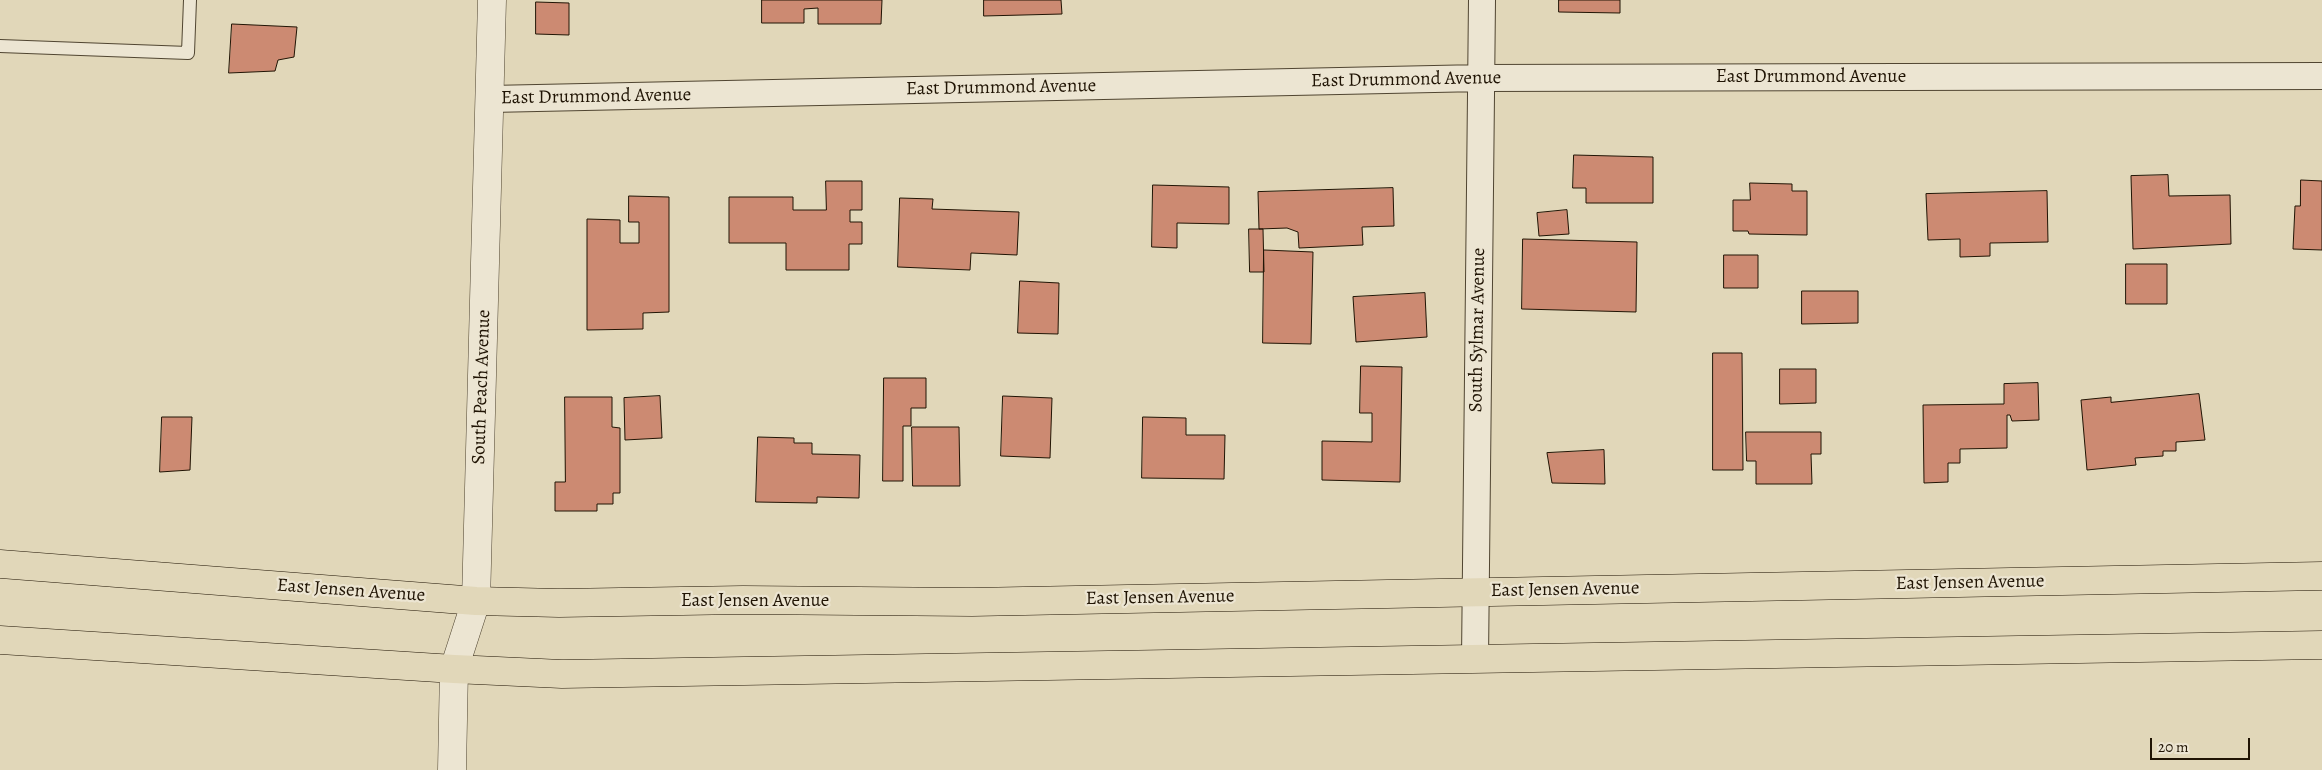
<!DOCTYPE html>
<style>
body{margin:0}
#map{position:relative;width:2322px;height:770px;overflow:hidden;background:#e1d7b9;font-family:Alegreya,serif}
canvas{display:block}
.scale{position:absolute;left:2150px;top:738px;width:100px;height:22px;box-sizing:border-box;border:2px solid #201404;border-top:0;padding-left:6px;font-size:15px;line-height:18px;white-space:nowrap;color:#201404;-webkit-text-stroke:4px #ece5d2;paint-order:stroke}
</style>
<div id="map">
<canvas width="2322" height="770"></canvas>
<div class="scale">20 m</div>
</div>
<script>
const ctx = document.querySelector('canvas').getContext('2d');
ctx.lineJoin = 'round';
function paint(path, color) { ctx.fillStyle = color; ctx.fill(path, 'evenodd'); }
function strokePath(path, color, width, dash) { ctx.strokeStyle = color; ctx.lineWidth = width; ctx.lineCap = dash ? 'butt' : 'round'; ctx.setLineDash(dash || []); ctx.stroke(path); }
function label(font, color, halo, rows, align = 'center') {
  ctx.font = font + ' Alegreya,serif'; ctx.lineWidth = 4.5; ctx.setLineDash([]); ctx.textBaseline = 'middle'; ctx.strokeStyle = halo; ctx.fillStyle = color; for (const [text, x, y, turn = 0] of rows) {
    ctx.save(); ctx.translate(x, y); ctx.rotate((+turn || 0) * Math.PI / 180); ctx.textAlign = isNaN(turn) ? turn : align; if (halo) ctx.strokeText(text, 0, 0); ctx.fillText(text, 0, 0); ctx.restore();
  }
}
const building = new Path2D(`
 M 762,0 L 882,0 L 881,24 L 818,24 L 818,8 L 804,9 L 804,23 L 762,23 Z
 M 984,0 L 1061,0 L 1062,14 L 984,16 Z
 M 1559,0 L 1620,0 L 1620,13 L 1559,12 Z
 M 536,2 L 569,3 L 569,35 L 536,34 Z
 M 232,24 L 297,27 L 294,57 L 278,60 L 275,71 L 229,73 Z
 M 1574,155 L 1653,157 L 1653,203 L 1586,203 L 1586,188 L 1573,188 Z
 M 2168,175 L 2169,196 L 2230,195 L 2231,244 L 2133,249 L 2131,176 Z
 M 2301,180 L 2322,181 L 2322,250 L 2293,249 L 2295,206 L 2300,206 Z
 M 826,181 L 862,181 L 862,210 L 850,210 L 850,222 L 862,222 L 862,244 L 849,244 L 849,270 L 786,270 L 786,243 L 729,243 L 729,197 L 793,197 L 793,210 L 826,210 Z
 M 1750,183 L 1792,184 L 1792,191 L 1807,191 L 1807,235 L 1749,234 L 1748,231 L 1733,231 L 1733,200 L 1750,200 Z
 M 1153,185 L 1229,187 L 1229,224 L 1177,223 L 1177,248 L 1152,247 Z
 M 1393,188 L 1394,226 L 1362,227 L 1363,245 L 1299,248 L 1298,232 L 1287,228 L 1259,229 L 1258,192 Z
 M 2047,191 L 2048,242 L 1990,243 L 1990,256 L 1960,257 L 1960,239 L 1928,240 L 1926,194 Z
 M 629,196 L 669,197 L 669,312 L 643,313 L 643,329 L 587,330 L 587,219 L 620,220 L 620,243 L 639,243 L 639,222 L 629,222 Z
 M 900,198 L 933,199 L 932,209 L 1019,212 L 1017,255 L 971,253 L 970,270 L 898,267 Z
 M 1567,210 L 1569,234 L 1539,236 L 1537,213 Z
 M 1249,229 L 1263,229 L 1264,272 L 1250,272 Z
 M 1523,239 L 1637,242 L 1636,312 L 1522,309 Z
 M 1264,250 L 1313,252 L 1311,344 L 1263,343 Z
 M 1724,255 L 1758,255 L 1758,288 L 1724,288 Z
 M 2126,264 L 2167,264 L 2167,304 L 2126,304 Z
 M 1020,281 L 1059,283 L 1058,334 L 1018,333 Z
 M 1802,291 L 1858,291 L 1858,323 L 1802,324 Z
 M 1425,293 L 1427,337 L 1356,342 L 1353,297 Z
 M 1713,353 L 1742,353 L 1743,470 L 1713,470 Z
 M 1361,366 L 1402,367 L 1400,482 L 1322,480 L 1322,441 L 1372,442 L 1372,413 L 1360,413 Z
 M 1780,369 L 1816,369 L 1816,403 L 1780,404 Z
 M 884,378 L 926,378 L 926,408 L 911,408 L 911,426 L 903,426 L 903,481 L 883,481 Z
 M 2038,383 L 2039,420 L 2012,421 L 2010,415 L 2007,415 L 2007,448 L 1960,449 L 1960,463 L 1948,463 L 1948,482 L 1924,483 L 1923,405 L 2004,404 L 2004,384 Z
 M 2199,394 L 2205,440 L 2176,442 L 2176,451 L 2163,451 L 2163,456 L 2135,458 L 2136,465 L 2087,470 L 2081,400 L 2111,397 L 2111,402 Z
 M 660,396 L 662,438 L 625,440 L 624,398 Z
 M 1003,396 L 1052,398 L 1050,458 L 1001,456 Z
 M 565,397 L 612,397 L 612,427 L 620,428 L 620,493 L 613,493 L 613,504 L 597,504 L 597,511 L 555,511 L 555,482 L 565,482 Z
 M 162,417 L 192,417 L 190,470 L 160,472 Z
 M 1143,417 L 1186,418 L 1186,435 L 1225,435 L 1224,479 L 1142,478 Z
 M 912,427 L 959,427 L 960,486 L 913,486 Z
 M 1746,432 L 1821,432 L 1821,454 L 1811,454 L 1812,484 L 1756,484 L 1756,461 L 1747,461 Z
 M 758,437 L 794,438 L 794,443 L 812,443 L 812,454 L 860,455 L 859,498 L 817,497 L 817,503 L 756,502 Z
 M 1604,450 L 1605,484 L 1552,483 L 1547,453 Z`);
paint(building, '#cc8a72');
strokePath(building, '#201404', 1);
const service = new Path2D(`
 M 0,46 L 188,53 L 190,0`);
const minor = new Path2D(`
 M 490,99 L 1481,78 L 2322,76
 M 1475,659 L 1482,0`);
const tertiary = new Path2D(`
 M 452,770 L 454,669 L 476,601 L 492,0`);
const primary = new Path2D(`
 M 0,564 L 476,601 L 559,603 L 743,600 L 972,602 L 2322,576
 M 0,640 L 454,669 L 562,674 L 2322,645`);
strokePath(service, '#504531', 14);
strokePath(minor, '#504531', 28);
strokePath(tertiary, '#504531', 29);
strokePath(primary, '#201404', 29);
strokePath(service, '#ece5d2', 12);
strokePath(minor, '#ece5d2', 26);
strokePath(tertiary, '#ece5d2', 28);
strokePath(primary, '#e1d7b9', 28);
label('19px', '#201404', '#ece5d2', [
 ["East Drummond Avenue",1811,77],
 ["East Drummond Avenue",1406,80,-1],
 ["East Drummond Avenue",1001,88,-1],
 ["East Drummond Avenue",596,97,-1],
 ["South Sylmar Avenue",1478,330,-89],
 ["South Peach Avenue",482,387,-88],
 ["East Jensen Avenue",1970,583,-1],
 ["East Jensen Avenue",1565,590,-1],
 ["East Jensen Avenue",351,591,4],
 ["East Jensen Avenue",1160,598,-1],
 ["East Jensen Avenue",755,601]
]);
</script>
